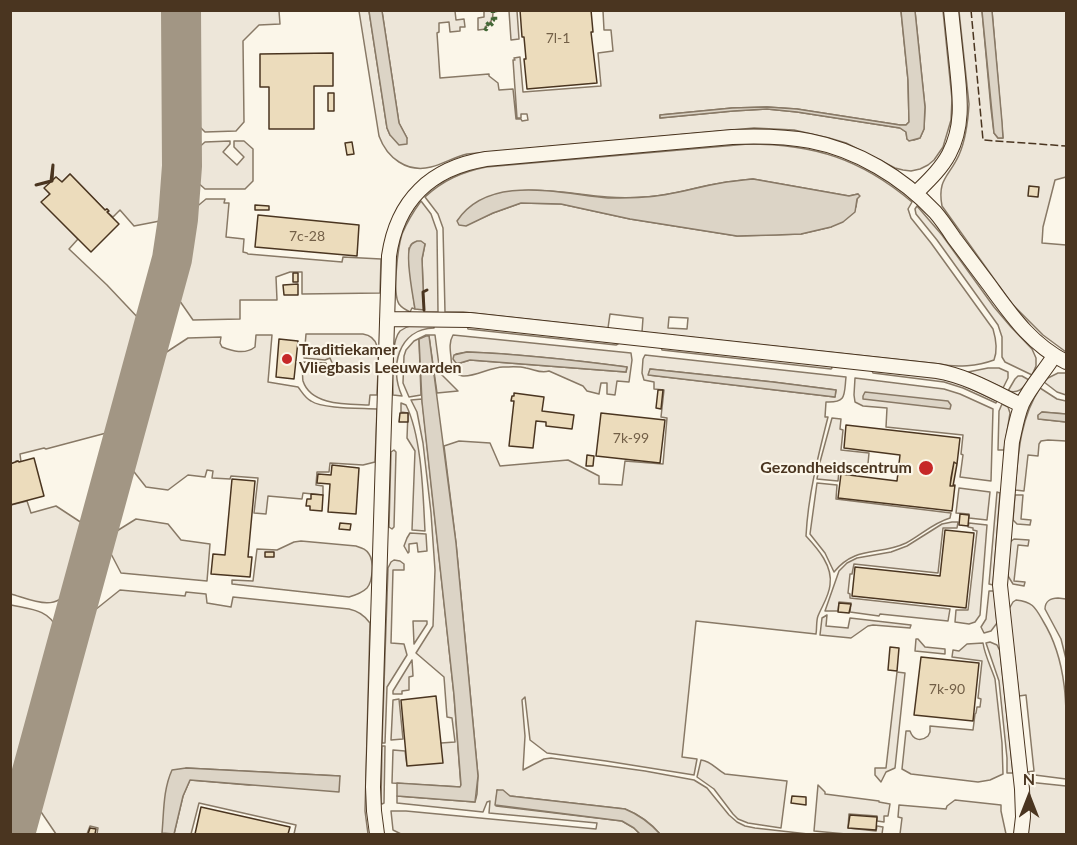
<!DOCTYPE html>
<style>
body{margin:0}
#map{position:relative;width:1077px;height:845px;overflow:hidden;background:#fbf6e9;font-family:Lato,sans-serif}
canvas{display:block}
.frame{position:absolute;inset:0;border:12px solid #4a3520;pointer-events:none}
.north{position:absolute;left:999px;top:767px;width:60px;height:60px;-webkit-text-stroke:4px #fbf6e9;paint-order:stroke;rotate:0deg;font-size:16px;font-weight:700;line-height:24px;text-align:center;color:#4a3520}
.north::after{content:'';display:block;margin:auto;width:21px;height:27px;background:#4a3520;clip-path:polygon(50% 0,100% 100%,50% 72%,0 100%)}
</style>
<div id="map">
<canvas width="1077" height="845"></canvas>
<div class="frame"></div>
<div class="north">N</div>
</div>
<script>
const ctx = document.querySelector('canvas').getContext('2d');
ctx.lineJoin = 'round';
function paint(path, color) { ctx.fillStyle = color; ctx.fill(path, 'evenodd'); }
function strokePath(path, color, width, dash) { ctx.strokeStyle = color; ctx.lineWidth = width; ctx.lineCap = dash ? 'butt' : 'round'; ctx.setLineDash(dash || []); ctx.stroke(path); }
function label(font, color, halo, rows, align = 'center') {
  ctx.font = font + ' Lato,sans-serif'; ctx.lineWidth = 4.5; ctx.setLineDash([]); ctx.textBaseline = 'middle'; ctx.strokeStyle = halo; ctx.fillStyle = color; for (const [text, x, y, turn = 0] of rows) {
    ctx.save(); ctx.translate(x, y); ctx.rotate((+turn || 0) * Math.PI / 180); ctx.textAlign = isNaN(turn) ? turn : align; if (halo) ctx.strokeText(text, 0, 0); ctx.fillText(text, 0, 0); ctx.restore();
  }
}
const green = new Path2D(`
 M 11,11 L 167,11 L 167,130 L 165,220 L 134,226 L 120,210 L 113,217 L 107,212 L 108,210 L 107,209 L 105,210 L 70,174 L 62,182 L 56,177 L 45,188 L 50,194 L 42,202 L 78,239 L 69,249 L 107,285 L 141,321 L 110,432 L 46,449 L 44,448 L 20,454 L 21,462 L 19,462 L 18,461 L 16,461 L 16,463 L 11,464 Z
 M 196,11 L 279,11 L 280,24 L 259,25 L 243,41 L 244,122 L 236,131 L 205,132 L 196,123 Z
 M 359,11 L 369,11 L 387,128 L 390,135 L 407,138 L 399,123 L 382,11 L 455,11 L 456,20 L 464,19 L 465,27 L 460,27 L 460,31 L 450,32 L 449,22 L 439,23 L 439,32 L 437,33 L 440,78 L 489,74 L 489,76 L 498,83 L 499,90 L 513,89 L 516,119 L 521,119 L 522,121 L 528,120 L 527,114 L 521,114 L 521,118 L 517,118 L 513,60 L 515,60 L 514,58 L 520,57 L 523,92 L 601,86 L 598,53 L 613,51 L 611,30 L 604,30 L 603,11 L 901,11 L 908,80 L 909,122 L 906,125 L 900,125 L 797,109 L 767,107 L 732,108 L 660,115 L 660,118 L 733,111 L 767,109 L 797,112 L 900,128 L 906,132 L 907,139 L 914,140 L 920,138 L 924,129 L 925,107 L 915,11 L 943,11 L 952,99 L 951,120 L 943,147 L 934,160 L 928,165 L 920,169 L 911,171 L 903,170 L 895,168 L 846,143 L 829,138 L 794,130 L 754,128 L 467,154 C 454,157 443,164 431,167 C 407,173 387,158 379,136 Z
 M 484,11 L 493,11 C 493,19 492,22 485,27 L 486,29 L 478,30 L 478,18 L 484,17 Z
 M 509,11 L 517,11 L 519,39 L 511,40 Z
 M 959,11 L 982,11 L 991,109 L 994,133 L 998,138 L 1003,138 L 992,11 L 1066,11 L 1066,177 L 1055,180 L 1043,227 L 1042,243 L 1066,245 L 1066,352 L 1043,335 L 1012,304 L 942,206 C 937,179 949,177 959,155 C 966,139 968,122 969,104 Z
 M 230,141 L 230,144 L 223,152 L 237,165 L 244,157 L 234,147 L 234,141 L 244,141 L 253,149 L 253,181 L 245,189 L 205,189 L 196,181 L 196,150 L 205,142 Z
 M 748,144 C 814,144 861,159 912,202 L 908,209 L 911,218 L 931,243 L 993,329 C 996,339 998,350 994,360 C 978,366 956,368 940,364 L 642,332 L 643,318 L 610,314 L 608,328 L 463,312 L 445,312 L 443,228 L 438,214 L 425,197 C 443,180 462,172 486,167 ZM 753,179 L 849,196 L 858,194 L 856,207 L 831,227 L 801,234 L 737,236 L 630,219 L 561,204 L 521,203 L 493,213 L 466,225 L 472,206 C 516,180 559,193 607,197 C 619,198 632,198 644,197 C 670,196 695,187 721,183 C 732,181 743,180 753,179 ZM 669,317 L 688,318 L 687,329 L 668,328 Z
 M 206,199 L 225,199 L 224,203 L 229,203 L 226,237 L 244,239 L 243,252 L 247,253 L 248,254 L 342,262 L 343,257 L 381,259 L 380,293 L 302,294 L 302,272 L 290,272 L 276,277 L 277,300 L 240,300 L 240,319 L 193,320 L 177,297 L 188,251 L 194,209 Z
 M 421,201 L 431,214 L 437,231 L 438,312 L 424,312 L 422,259 L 425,244 L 409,248 L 409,263 L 415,309 L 412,308 L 410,312 C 406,310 402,308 399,304 C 392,293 398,247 402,234 C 407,222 413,212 421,201 Z
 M 917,206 L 942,235 L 994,307 L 1011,327 L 1032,349 L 1036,358 L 1036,366 L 1032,375 L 1005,362 L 1002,357 L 1002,337 L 998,325 L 937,240 L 916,214 L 915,209 Z
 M 413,325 L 434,326 L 434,328 C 398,329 389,368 402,396 L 393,395 C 393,380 390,342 400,331 C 404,328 408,326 413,325 Z
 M 467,326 L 618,343 L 618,344 L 616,345 L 468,329 Z
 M 306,334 L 363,334 C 370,335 375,339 377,346 C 380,355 377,384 377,395 L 370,395 L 369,405 C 348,404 311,406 303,381 C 302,376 303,367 303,362 L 326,363 L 327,366 L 330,366 L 333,365 L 330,358 L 325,360 L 304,358 Z
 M 256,335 L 272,335 L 268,382 L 298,387 C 302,392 305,398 311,401 C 323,409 361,408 377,409 L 375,462 L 363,465 L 330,463 L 329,472 L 317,472 L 316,485 L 323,486 L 323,495 L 303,493 L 302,499 L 268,496 L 266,514 L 254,513 L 258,478 L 231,476 L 230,479 L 212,478 L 213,471 L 207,470 L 205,477 L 188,475 L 168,490 L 146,487 L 131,468 L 162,355 L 188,338 L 221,337 L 220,343 L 222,347 C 232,351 245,355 255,347 Z
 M 426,335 L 435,335 L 440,373 L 458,391 L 437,393 L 429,336 L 419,339 L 421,395 L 409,397 L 403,383 L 404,356 L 406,350 L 414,341 Z
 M 453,335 L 631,353 L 632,360 L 629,382 L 617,381 L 615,395 L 607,394 L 607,383 L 601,383 L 599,394 L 587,391 L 583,386 L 549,371 C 540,374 534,369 526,368 C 519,366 510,367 503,367 C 484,367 452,393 451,357 C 450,349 449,342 453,335 ZM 467,352 C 520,354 573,360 627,367 L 626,372 L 470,360 L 460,363 L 456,363 L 456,354 Z
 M 661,347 L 831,366 L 832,368 L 831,369 L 662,350 Z
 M 645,355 L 846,377 C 844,395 847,403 826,402 L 825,417 L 828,417 C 818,456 808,496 806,536 C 818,549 833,566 830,585 C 829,596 822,606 818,616 C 816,621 817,629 816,634 L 696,621 L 682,757 L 697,759 L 694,775 L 606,761 L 547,753 L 530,740 L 525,697 L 522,700 L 525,736 L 523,770 L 544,759 L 551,758 L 645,771 L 694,780 L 707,788 L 729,815 L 737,822 L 745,826 L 755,828 L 808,834 L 660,834 C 650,822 640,815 625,809 L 510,796 L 497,790 L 496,806 L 622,821 L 634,828 L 640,834 L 401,834 L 393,830 L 391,811 L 406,811 L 596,829 L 597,823 L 489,813 L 490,801 L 487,802 L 483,812 L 397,803 L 397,796 L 475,802 L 477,794 L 478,776 L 456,543 L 444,446 L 459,441 L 490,443 L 500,466 L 568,460 L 599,476 L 599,484 L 622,485 L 625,461 L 663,464 L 667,418 L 661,417 L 664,390 L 654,389 L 654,382 L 644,380 L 642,373 L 643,359 ZM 650,369 L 773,382 L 836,390 L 835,397 L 649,375 Z
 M 988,368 L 999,368 L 1008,372 L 1008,378 L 1003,388 L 968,372 Z
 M 872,371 L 939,377 L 961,384 L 997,401 L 996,403 L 963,388 L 944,382 L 873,373 Z
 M 1058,373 L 1066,373 L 1066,395 L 1057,392 L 1044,382 L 1048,378 Z
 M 1018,376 L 1022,376 L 1029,380 C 1023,388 1019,394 1008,391 L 1015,379 Z
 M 855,378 L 944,389 L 960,394 L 993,409 L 991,481 L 960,477 L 963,455 L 961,454 L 963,435 L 886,427 L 887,408 L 863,406 L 855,402 L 854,395 Z
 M 1040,388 L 1057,399 L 1066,401 L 1066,414 L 1042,412 L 1038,416 L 1039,419 L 1066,422 L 1066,441 L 1048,440 L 1041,441 L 1039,444 L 1038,456 L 1028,455 L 1024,491 L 1015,490 C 1018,455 1020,418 1040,388 Z
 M 422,399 L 454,695 L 461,787 L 392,783 L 393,750 L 405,751 L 407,765 L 441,743 L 455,742 L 452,718 L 447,717 L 444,677 L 416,653 L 433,626 L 435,570 L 431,513 L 423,443 L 417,412 L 411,400 Z
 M 401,403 L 406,405 C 422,437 423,495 425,531 L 412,530 L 415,451 L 407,438 L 408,413 L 401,412 Z
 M 1002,404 L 1008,407 L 1010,413 L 1004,450 L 998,450 L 999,411 Z
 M 832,418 L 841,419 L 840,429 L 843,430 L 841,450 L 869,453 L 867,474 L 839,471 L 838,481 L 817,479 L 820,462 Z
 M 394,450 L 396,452 L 394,527 L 392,529 L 389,527 L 391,452 Z
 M 817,483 L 837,485 L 836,499 L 951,513 L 950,518 C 933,523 921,535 906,543 C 879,556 856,545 834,572 L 825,553 L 810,534 Z
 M 959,488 L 990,492 L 987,520 L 969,518 L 969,514 L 956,513 Z
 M 997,492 L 1000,493 L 993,585 L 989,584 Z
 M 1015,495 L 1023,495 L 1021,519 L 1031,520 L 1030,525 L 1017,524 L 1013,520 Z
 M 27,501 L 31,513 L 56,506 L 85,525 L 67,590 C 57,613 29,599 11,594 L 11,505 Z
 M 136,519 L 168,524 L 181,540 L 210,544 L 207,581 L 121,573 L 109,550 L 112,534 Z
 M 952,522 L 958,522 L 957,528 L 943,528 L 938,573 L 854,564 L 852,574 L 850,574 L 848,593 L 850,594 L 850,598 L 950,609 L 948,621 L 880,614 L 879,616 L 850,612 L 851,603 L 839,602 L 838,611 L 825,611 L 839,571 L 847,563 L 857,558 L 891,552 L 907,546 L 942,524 Z
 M 969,523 L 987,525 L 980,615 L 975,622 L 969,624 L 955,622 L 956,610 L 968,610 L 977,531 L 973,530 L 973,528 L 968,527 Z
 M 410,533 L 426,534 L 427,551 L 418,552 L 417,543 L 409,544 L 409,552 L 408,553 L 404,546 L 407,538 Z
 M 1014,539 L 1029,540 L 1028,546 L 1018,545 L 1014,581 L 1025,582 L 1024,586 L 1013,584 L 1008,576 L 1010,542 Z
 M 301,541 L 356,546 C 362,548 366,549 369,554 C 374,561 373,581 367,588 C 362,593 356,595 349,597 L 232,584 L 232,580 L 253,581 L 257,549 L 277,550 L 294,542 Z
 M 394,560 L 400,561 L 404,564 L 404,570 L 393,570 L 391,643 L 404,644 L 407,655 L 387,687 L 385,743 L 382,743 L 388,568 L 391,562 Z
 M 120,590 L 185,596 L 186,592 L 206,594 L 207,603 L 231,607 L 233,597 L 349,609 C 359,611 365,616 370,623 L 365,811 L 368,834 L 294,834 L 296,825 L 199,803 L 191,834 L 174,834 L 183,796 L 190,780 L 249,785 L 340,776 L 186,768 L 163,833 L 173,834 L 97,834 L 98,828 L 90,826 L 87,834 L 56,834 L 37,806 L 90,614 Z
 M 989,591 L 994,591 L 997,623 L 991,631 L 984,633 L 981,627 L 986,619 Z
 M 1058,598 L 1066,599 L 1066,659 L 1061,639 L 1045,609 C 1045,601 1051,598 1058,598 Z
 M 1016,600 C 1033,602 1035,607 1043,621 C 1072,668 1066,726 1066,779 L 1027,774 L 1027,772 L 1034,771 L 1026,695 L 1019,696 L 1009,609 L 1013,602 Z
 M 11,605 C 29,609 49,609 57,629 L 11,801 Z
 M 827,615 L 826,626 L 848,628 L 850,618 L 911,625 L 910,628 L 873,625 L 868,626 L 851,638 L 820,635 L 822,618 Z
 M 413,621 L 427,621 L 427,624 L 414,644 Z
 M 916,639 L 918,639 L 925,647 L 945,649 L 945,654 L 915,651 Z
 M 990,642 L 997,645 L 1000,651 L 1013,773 L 1007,773 L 1007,758 L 999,681 L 986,643 Z
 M 983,643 C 985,656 991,667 995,679 L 1002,743 L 1003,774 L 990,780 L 978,782 L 911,774 L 902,769 L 906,731 L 910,731 C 913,740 921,742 928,736 L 930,732 L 930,726 L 973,730 L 975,714 L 976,713 L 977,707 L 980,707 L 981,699 L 978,698 L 982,661 L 952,657 L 953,650 L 959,651 L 967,644 Z
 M 412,660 L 413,676 L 409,677 L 409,690 L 402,691 L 402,694 L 393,694 L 393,691 Z
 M 897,672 L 905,673 L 895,768 L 886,772 L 881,782 L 875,775 L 875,768 L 886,768 Z
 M 399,699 L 403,739 L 391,740 L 393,700 Z
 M 382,746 L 385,746 L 384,803 L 382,804 L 381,803 Z
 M 701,760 C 711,761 716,769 725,774 L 787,781 L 781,828 L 748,823 L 738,819 L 733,814 L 714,789 L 697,777 Z
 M 1028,782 L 1066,786 L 1066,834 L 1027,834 L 1030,800 Z
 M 818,785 L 825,792 L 825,794 L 879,801 L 879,802 L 890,804 L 888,816 L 884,816 L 884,822 L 877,821 L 877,816 L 849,814 L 848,828 L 876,831 L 877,826 L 883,827 L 882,834 L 886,834 L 846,834 L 814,831 Z
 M 955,800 L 1001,805 L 1001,811 L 1006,834 L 900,834 L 902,818 L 898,817 L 899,805 L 946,809 L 947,806 Z`);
paint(green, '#ede6d9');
strokePath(green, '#887966', 1.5);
const water = new Path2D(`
 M 369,11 L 382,11 L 399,123 L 407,138 L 407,144 L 399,145 L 390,135 L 387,128 Z
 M 901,11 L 915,11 L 925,107 L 924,129 L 920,138 L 909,141 L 907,139 L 906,132 L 900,128 L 797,112 L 767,109 L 733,111 L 660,118 L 660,115 L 732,108 L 767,107 L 797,109 L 900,125 L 906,125 L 909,122 L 908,80 Z
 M 982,11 L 992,11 L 1002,122 L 1003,138 L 998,138 L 994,133 Z
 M 753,179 L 849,196 L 858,194 L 860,196 L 857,199 L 855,212 L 843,222 L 831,227 L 801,234 L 776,235 L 737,236 L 630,219 L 561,204 L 521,203 L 493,213 L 466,226 L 459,225 L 457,221 C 489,173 561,194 608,198 C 620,198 633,198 645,197 C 671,196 696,187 721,183 C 732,181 743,180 753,179 Z
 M 417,241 L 421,241 L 425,244 L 422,259 L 424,310 L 415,309 C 413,296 405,257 410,247 C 411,243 413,243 417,241 Z
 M 426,336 L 429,336 L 456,543 L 478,776 L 475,802 L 397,796 L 397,783 L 460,787 L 461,785 L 454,695 L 422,402 L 419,339 Z
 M 467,352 C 521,354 574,360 627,367 L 626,372 L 470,360 L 460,363 L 456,363 L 453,359 L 454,355 Z
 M 650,369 L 773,382 L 836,390 L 835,397 L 648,375 Z
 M 865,392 L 948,401 L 951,405 L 950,409 L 863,399 L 863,396 Z
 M 1042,412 L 1066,414 L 1066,422 L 1038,419 L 1038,415 Z
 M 186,768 L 340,776 L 339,792 L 190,780 L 183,796 L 174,834 L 162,833 C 164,811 163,790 172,770 Z
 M 497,790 L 503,790 L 510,796 L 625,809 C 640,815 650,823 660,834 L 640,834 L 634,828 L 622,821 L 495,805 Z`);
paint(water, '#dcd4c6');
strokePath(water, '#887966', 1.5);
strokePath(new Path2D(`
 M 15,834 L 172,259 L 178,219 L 182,166 L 181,10`), '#a29684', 40);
const building = new Path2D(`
 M 520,10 L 591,10 L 593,32 L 591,32 L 597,83 L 527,89 L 524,59 L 526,59 L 524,37 L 522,37 Z
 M 333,53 L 333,86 L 314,86 L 314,129 L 269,129 L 269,87 L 260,87 L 260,54 Z
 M 328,93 L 334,93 L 334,111 L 328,111 Z
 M 352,142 L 354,154 L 347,155 L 345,143 Z
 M 70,174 L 105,210 L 107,209 L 109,211 L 107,212 L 119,224 L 91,252 L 41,202 L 50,194 L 44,188 L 56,177 L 62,182 Z
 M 1029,186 L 1039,187 L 1038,197 L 1028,196 Z
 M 255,205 L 269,206 L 269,210 L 255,210 Z
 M 258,215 L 359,225 L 357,256 L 255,247 Z
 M 293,273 L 298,273 L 298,282 L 293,282 Z
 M 298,284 L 298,295 L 284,295 L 283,285 Z
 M 279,339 L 298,341 L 294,379 L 276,377 Z
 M 658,390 L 663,390 L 661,409 L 656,408 Z
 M 514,393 L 544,397 L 542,411 L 574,415 L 572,429 L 546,426 L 546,422 L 536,421 L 533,448 L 509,446 L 514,401 L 511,401 L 512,396 L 514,396 Z
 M 400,413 L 408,413 L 408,422 L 399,422 Z
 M 601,413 L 665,420 L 660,463 L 596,456 Z
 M 846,425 L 960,438 L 957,464 L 954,462 L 951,478 L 950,486 L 953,486 L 955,485 L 952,511 L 838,498 L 841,474 L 897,481 L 900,455 L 844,448 Z
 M 587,455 L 594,456 L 593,466 L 586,466 Z
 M 34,458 L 44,496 L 10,505 L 10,464 L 18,461 L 19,462 Z
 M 954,462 L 957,464 L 953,486 L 950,486 Z
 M 332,465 L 359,468 L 356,514 L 328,512 L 330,484 L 317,483 L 318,474 L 331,475 Z
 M 232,479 L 255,481 L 248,557 L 252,557 L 250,577 L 211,574 L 213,554 L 225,555 Z
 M 311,494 L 323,495 L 322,511 L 310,510 L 310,506 L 306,506 L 307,499 L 311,499 Z
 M 960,514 L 969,515 L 968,526 L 959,525 Z
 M 340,523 L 351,524 L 350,530 L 339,529 Z
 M 945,530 L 974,533 L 966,608 L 852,596 L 855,567 L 940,576 Z
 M 265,552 L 274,552 L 274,557 L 265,557 Z
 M 839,603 L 851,604 L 849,613 L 838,612 Z
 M 890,647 L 899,648 L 897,671 L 888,670 Z
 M 921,657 L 979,663 L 973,721 L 914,715 Z
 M 436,696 L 443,763 L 407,766 L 401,700 Z
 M 792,796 L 806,797 L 806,805 L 791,803 Z
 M 201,807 L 290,827 L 288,834 L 195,834 Z
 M 850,815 L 877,817 L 876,830 L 848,828 Z
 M 90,828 L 96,829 L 95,834 L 88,834 Z`);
paint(building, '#ecdcbc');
strokePath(building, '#4a3520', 1.5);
const street = new Path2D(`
 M 916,193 C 928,181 941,169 949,154 C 964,126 960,97 957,67 C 955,48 953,29 951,10
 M 387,319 L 470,320 L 937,371 C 967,376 994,392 1021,405
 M 377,834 L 374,811 L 373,787 L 389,256 C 397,200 431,168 486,159 L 732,137 C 758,136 784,136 810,141 C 857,150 902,177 935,212 C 942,220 948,229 954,238 C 966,254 978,270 990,286 C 1012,316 1031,344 1066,362
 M 1021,834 L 1023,817 L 1022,789 L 1000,585 L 1012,442 C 1015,429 1017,416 1022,404 C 1030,387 1044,372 1054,356`);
strokePath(street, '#4a3520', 16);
strokePath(street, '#fbf6e9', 14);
strokePath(new Path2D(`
 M 493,10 L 493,20 L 484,27 L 486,29 L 495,21 L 495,10`), '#436837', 4.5, [3, 4.5]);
strokePath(new Path2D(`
 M 971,10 L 983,140 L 1066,146`), '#4a3520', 1.5, [8, 3]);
strokePath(new Path2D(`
 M 53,165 L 52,181 L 36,185 L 51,181 Z
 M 424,310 L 423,292 L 427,290`), '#4a3520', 3);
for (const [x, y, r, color] of [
 [287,359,6,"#c62828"],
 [926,468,8,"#c62828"]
]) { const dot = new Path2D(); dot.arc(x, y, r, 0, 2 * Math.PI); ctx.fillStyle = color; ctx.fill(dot); strokePath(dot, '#fbf6e9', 2); }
label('14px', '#725f47', null, [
 ["7l-1",558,38],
 ["7c-28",307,236],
 ["7k-99",631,438],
 ["7k-90",947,689]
]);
label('bold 16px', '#4a3520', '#fbf6e9', [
 ["Traditiekamer",299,350],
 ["Vliegbasis Leeuwarden",299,368],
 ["Gezondheidscentrum",912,468,"right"]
], 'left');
</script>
